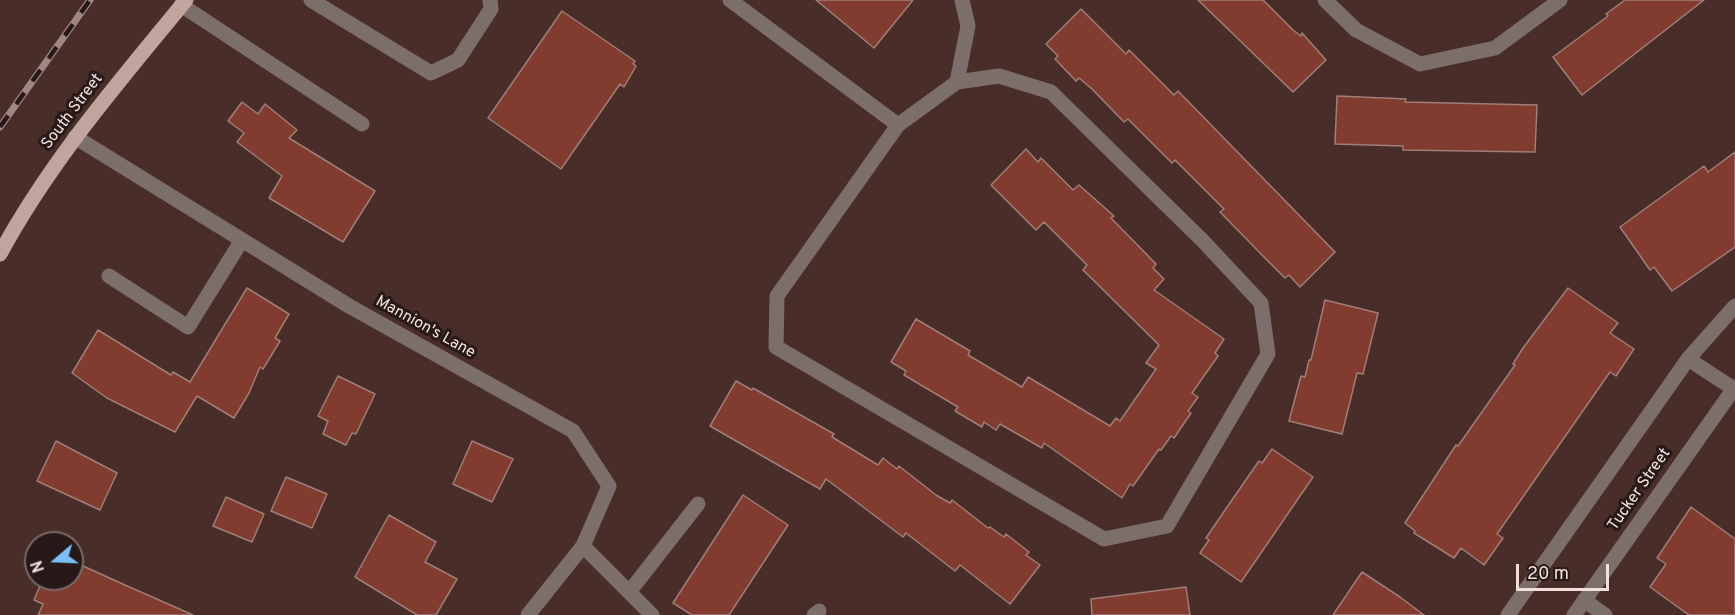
<!DOCTYPE html>
<style>
body{margin:0}
#map{position:relative;width:1735px;height:615px;overflow:hidden;background:#492d28;font-family:Overpass,sans-serif}
canvas{display:block}
.north{position:absolute;left:24px;top:531px;width:60px;height:60px;box-sizing:border-box;background:#261917;border:2px solid #786966;border-radius:50%;rotate:251deg;font-size:16px;font-weight:700;line-height:24px;text-align:center;color:#f3e0dc}
.north::after{content:'';display:block;margin:auto;width:21px;height:27px;background:#79bff8;clip-path:polygon(50% 0,100% 100%,50% 72%,0 100%)}
.scale{position:absolute;left:1516px;top:564px;width:93px;height:27px;box-sizing:border-box;border:3px solid #f3e0dc;border-top:0;padding-left:8px;font-size:18px;line-height:21px;white-space:nowrap;color:#f3e0dc;-webkit-text-stroke:4px #261917;paint-order:stroke}
</style>
<div id="map">
<canvas width="1735" height="615"></canvas>
<div class="north">N</div>
<div class="scale">20 m</div>
</div>
<script>
const ctx = document.querySelector('canvas').getContext('2d');
ctx.lineJoin = 'round';
function paint(path, color) { ctx.fillStyle = color; ctx.fill(path, 'evenodd'); }
function strokePath(path, color, width, dash) { ctx.strokeStyle = color; ctx.lineWidth = width; ctx.lineCap = dash ? 'butt' : 'round'; ctx.setLineDash(dash || []); ctx.stroke(path); }
function label(font, color, halo, rows, align = 'center') {
  ctx.font = font + ' Overpass,sans-serif'; ctx.lineWidth = 6; ctx.setLineDash([]); ctx.textBaseline = 'middle'; ctx.strokeStyle = halo; ctx.fillStyle = color; for (const [text, x, y, turn = 0] of rows) {
    ctx.save(); ctx.translate(x, y); ctx.rotate((+turn || 0) * Math.PI / 180); ctx.textAlign = isNaN(turn) ? turn : align; if (halo) ctx.strokeText(text, 0, 0); ctx.fillText(text, 0, 0); ctx.restore();
  }
}
const building = new Path2D(`
 M 816,0 L 913,0 L 874,48 Z
 M 1198,0 L 1263,0 L 1293,30 L 1301,36 L 1302,33 L 1326,60 L 1293,92 Z
 M 1625,0 L 1704,0 L 1582,95 L 1553,57 L 1608,16 L 1606,14 Z
 M 1081,9 L 1126,54 L 1129,50 L 1174,95 L 1178,91 L 1335,252 L 1300,287 L 1289,275 L 1285,278 L 1264,257 L 1220,212 L 1224,209 L 1175,160 L 1172,163 L 1128,119 L 1124,122 L 1092,89 L 1079,78 L 1076,81 L 1055,59 L 1058,56 L 1046,44 Z
 M 562,11 L 635,61 L 633,64 L 636,66 L 624,87 L 620,84 L 561,169 L 488,118 Z
 M 1337,96 L 1406,99 L 1405,102 L 1537,105 L 1535,152 L 1403,150 L 1403,146 L 1335,144 Z
 M 242,102 L 258,114 L 265,104 L 297,130 L 289,138 L 375,191 L 343,242 L 269,198 L 282,176 L 237,142 L 244,133 L 228,121 Z
 M 1026,149 L 1038,162 L 1041,158 L 1073,190 L 1079,185 L 1114,216 L 1111,218 L 1156,264 L 1153,268 L 1164,279 L 1154,290 L 1224,339 L 1215,353 L 1218,356 L 1192,393 L 1198,397 L 1188,411 L 1191,413 L 1174,438 L 1171,436 L 1161,450 L 1159,449 L 1133,486 L 1130,484 L 1122,498 L 1044,443 L 1042,448 L 1000,424 L 996,430 L 984,422 L 982,427 L 955,411 L 958,407 L 904,375 L 906,371 L 891,362 L 916,319 L 970,351 L 968,355 L 1022,387 L 1028,377 L 1110,426 L 1116,418 L 1120,421 L 1156,369 L 1146,363 L 1159,345 L 1083,270 L 1087,265 L 1044,222 L 1036,230 L 991,185 Z
 M 1735,152 L 1735,247 L 1672,291 L 1654,267 L 1650,270 L 1620,227 L 1704,166 L 1708,172 Z
 M 247,288 L 289,314 L 275,338 L 280,341 L 263,369 L 260,367 L 249,393 L 234,418 L 197,396 L 175,432 L 107,398 L 72,373 L 98,330 L 171,375 L 173,372 L 190,382 Z
 M 1568,288 L 1618,323 L 1610,333 L 1634,349 L 1616,376 L 1610,372 L 1497,534 L 1503,538 L 1484,565 L 1461,548 L 1454,558 L 1414,533 L 1415,531 L 1405,523 L 1456,445 L 1458,446 L 1515,365 L 1513,364 L 1523,348 Z
 M 1325,300 L 1378,313 L 1363,374 L 1357,373 L 1342,434 L 1289,421 L 1301,376 L 1305,377 L 1309,360 L 1311,360 Z
 M 338,376 L 375,394 L 356,434 L 352,433 L 346,445 L 323,434 L 328,421 L 318,416 Z
 M 736,381 L 752,390 L 753,388 L 834,434 L 832,437 L 878,465 L 883,458 L 897,469 L 899,466 L 936,495 L 950,503 L 952,500 L 988,528 L 990,527 L 1004,537 L 1006,534 L 1029,552 L 1026,555 L 1040,565 L 1010,604 L 960,565 L 955,571 L 906,533 L 903,537 L 826,479 L 820,489 L 710,426 Z
 M 56,441 L 117,473 L 100,510 L 37,481 Z
 M 472,441 L 513,459 L 492,502 L 453,484 Z
 M 1272,449 L 1313,477 L 1241,582 L 1200,553 L 1209,540 L 1206,538 L 1223,513 L 1259,461 L 1262,463 Z
 M 286,477 L 327,494 L 312,528 L 271,511 Z
 M 743,495 L 788,525 L 729,615 L 692,615 L 673,603 Z
 M 226,497 L 264,514 L 252,542 L 213,526 Z
 M 1691,507 L 1735,539 L 1735,615 L 1689,615 L 1650,587 L 1666,564 L 1657,558 Z
 M 389,515 L 436,542 L 425,562 L 457,579 L 436,615 L 417,615 L 355,577 Z
 M 72,561 L 125,585 L 193,615 L 38,615 L 43,604 L 34,600 L 43,579 L 72,579 Z
 M 1362,572 L 1400,597 L 1424,615 L 1333,615 Z
 M 1186,587 L 1190,615 L 1092,615 L 1091,599 Z`);
paint(building, '#813b2f');
strokePath(building, '#a07e78', 1.5);
strokePath(new Path2D(`
 M 311,0 L 431,73 L 458,60 L 491,9 L 490,0
 M 730,0 L 898,125
 M 1325,0 L 1356,30 L 1420,64 L 1495,48 L 1560,0
 M 181,5 L 362,124
 M 957,82 L 999,76 L 1051,92 L 1203,241 L 1261,303 L 1268,354 L 1167,526 L 1104,539 L 776,347 L 777,296 L 898,125 L 957,82 L 968,26 L 962,0
 M 75,137 L 349,306 L 573,431 L 609,486 L 583,546 L 528,615
 M 109,276 L 188,327 L 242,240
 M 1688,359 L 1734,389
 M 583,546 L 652,615
 M 630,591 L 698,504
 M 1584,600 L 1605,615
 M 814,615 L 819,611
 M 1508,615 L 1688,359 L 1735,306
 M 1574,615 L 1735,387`), '#7c6e6b', 15);
strokePath(new Path2D(`
 M 0,254 C 50,161 119,82 186,0`), '#c2a49e', 15);
const rail = new Path2D(`
 M 0,127 L 90,0`);
strokePath(rail, '#9f8884', 7);
strokePath(rail, '#261917', 4.5, [14]);
label('16px', '#f3e0dc', '#261917', [
 ["South Street",73,112,-53],
 ["Mannion's Lane",425,328,29],
 ["Tucker Street",1640,490,-55]
]);
</script>
